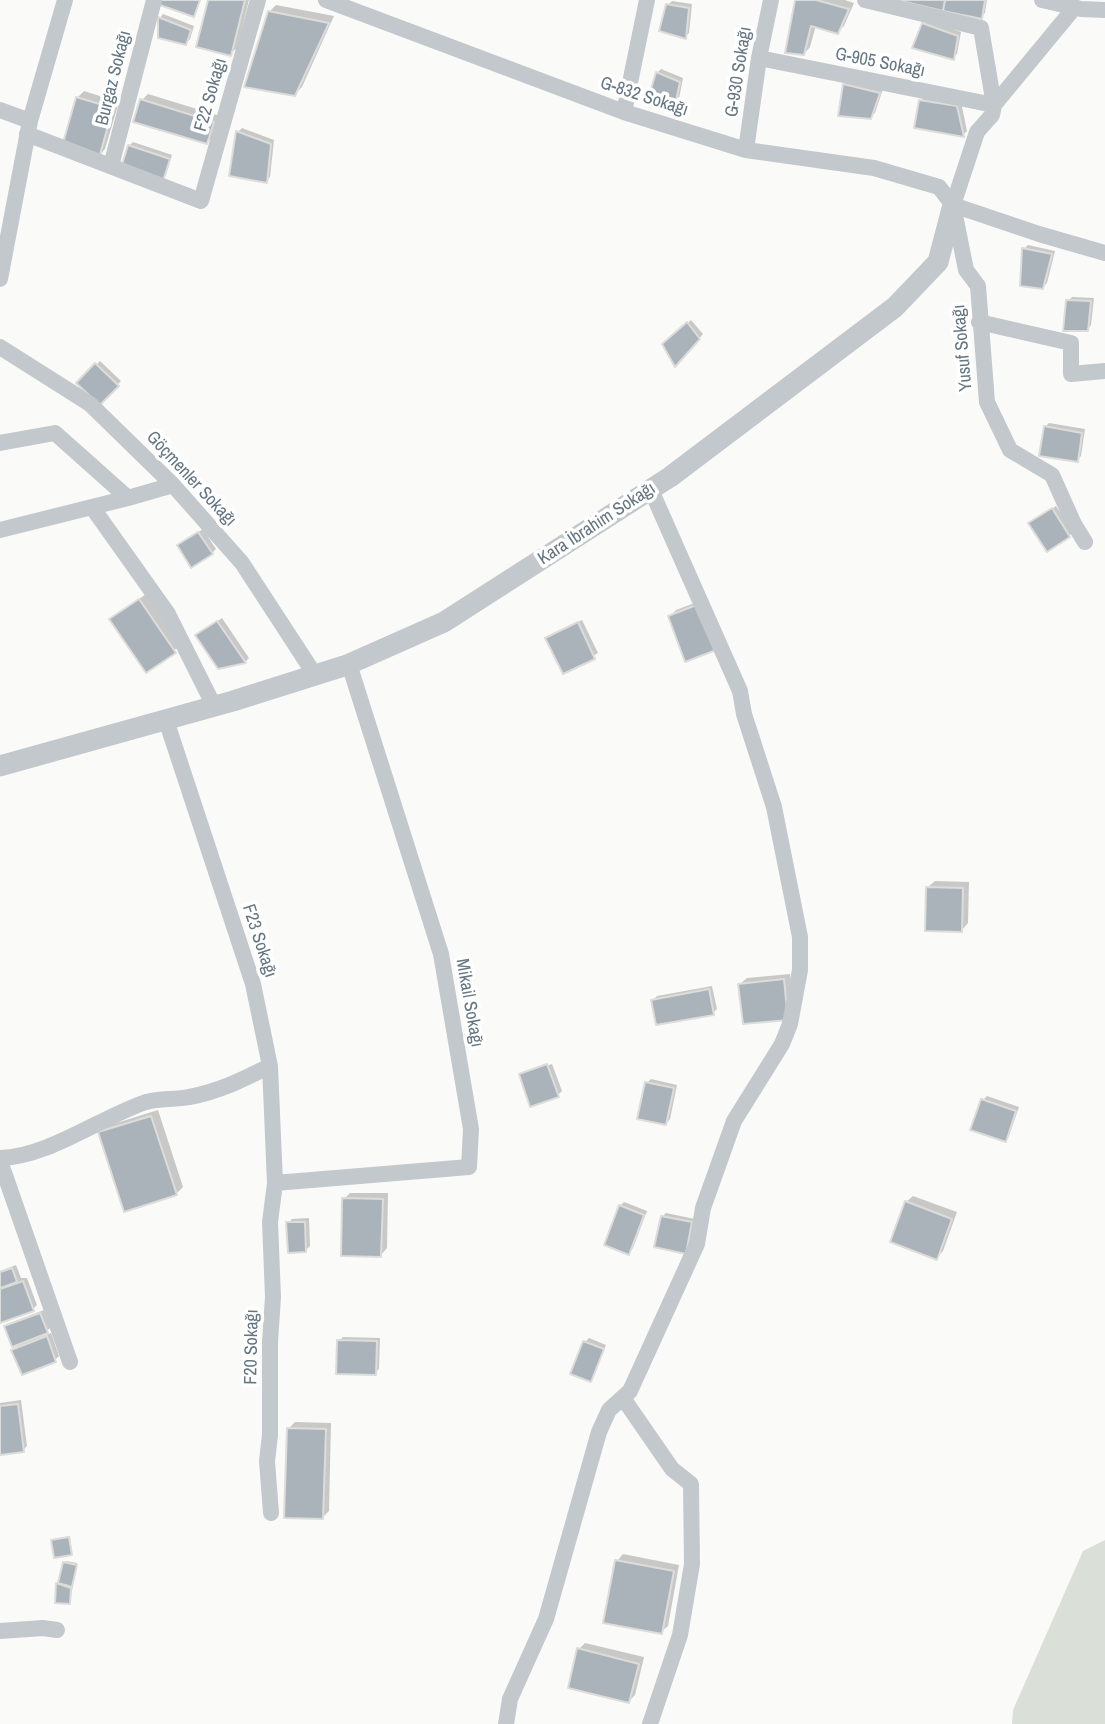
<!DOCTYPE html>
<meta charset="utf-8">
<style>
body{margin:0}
canvas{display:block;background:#fafaf8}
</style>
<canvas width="1105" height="1724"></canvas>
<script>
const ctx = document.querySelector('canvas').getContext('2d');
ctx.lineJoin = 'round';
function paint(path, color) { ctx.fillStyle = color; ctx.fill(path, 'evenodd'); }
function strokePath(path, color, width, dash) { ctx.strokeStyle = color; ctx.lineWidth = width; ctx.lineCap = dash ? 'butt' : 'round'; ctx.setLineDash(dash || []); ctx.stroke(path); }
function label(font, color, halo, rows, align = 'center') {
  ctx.font = font + ' "Archivo Narrow",sans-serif'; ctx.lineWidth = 7; ctx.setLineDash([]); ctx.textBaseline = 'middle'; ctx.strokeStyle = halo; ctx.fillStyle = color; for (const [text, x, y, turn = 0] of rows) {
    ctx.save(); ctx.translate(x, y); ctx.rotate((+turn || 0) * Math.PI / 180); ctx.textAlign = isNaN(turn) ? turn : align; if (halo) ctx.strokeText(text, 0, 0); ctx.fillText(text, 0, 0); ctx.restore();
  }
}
paint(new Path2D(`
 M 1105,1540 L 1105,1724 L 1012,1724 L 1013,1710 L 1083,1551 Z`), '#dadfd7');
paint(new Path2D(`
 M 210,0 L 249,0 L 237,48 L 230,54 Z
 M 797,0 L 845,0 L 854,3 L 844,26 L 837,32 L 816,25 L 810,47 L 804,54 Z
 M 905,0 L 987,0 L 985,13 L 981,17 Z
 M 672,1 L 692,4 L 689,33 L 685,37 L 668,5 Z
 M 276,5 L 334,16 L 302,87 L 295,94 L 269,12 Z
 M 163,14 L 194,26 L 190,39 L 186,43 L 160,18 Z
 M 928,20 L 961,32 L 957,54 L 953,58 L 924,24 Z
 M 661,69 L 683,78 L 678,104 L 674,108 L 657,73 Z
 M 849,80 L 883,89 L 875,113 L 870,117 L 845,84 Z
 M 84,91 L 119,102 L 105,149 L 99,156 L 77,98 Z
 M 148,94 L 220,116 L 214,136 L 207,142 L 142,100 Z
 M 925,97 L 961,102 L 967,131 L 963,135 L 921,101 Z
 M 242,128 L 274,140 L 270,177 L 266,181 L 231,175 L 238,132 Z
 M 133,142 L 172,155 L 166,175 L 162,179 L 129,146 Z
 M 1028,245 L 1055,251 L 1047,283 L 1043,287 L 1024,249 Z
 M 1072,297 L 1094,298 L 1091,325 L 1087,330 L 1068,301 Z
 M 691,320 L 703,334 L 676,364 L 664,344 Z
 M 100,361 L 121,381 L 100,403 L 79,383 Z
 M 1049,423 L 1085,429 L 1081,456 L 1077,460 L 1045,427 Z
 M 1056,506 L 1073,532 L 1069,536 L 1035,520 Z
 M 203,529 L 216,549 L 212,553 L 179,545 Z
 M 146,594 L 181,645 L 146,671 L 111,620 Z
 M 705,599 L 715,649 L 670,617 L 676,610 Z
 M 222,618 L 249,658 L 245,662 L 219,667 L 201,632 Z
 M 582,620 L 598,653 L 564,672 L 548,638 Z
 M 935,881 L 969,882 L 968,923 L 962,930 L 928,887 Z
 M 790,974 L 793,1012 L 740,984 L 747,978 Z
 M 712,986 L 717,1009 L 713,1013 L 653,1000 L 657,996 Z
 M 552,1064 L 562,1091 L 558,1095 L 521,1074 Z
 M 651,1079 L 677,1085 L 670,1119 L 666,1124 L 647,1083 Z
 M 987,1096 L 1019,1107 L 1009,1136 L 1005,1140 L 972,1129 L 983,1100 Z
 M 158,1110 L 183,1187 L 176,1194 L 100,1133 L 107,1126 Z
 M 350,1193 L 388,1193 L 387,1248 L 381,1255 L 344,1199 Z
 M 913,1196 L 957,1212 L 943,1251 L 936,1258 L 906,1202 Z
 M 624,1202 L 647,1211 L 633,1248 L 628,1253 L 620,1206 Z
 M 666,1213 L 695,1219 L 690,1248 L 686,1252 L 662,1217 Z
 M 309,1218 L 310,1246 L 306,1250 L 288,1223 L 292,1219 Z
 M 16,1265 L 21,1278 L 27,1278 L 37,1305 L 33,1309 L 0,1318 L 0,1271 Z
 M 44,1310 L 51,1327 L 41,1337 L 51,1333 L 59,1356 L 55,1360 L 13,1350 L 23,1341 L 6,1327 L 10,1323 Z
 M 343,1337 L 380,1338 L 379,1369 L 375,1373 L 339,1341 Z
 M 589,1338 L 606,1345 L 594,1376 L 590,1380 L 585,1342 Z
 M 21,1400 L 27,1446 L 23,1450 L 0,1445 L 0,1403 Z
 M 295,1422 L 331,1423 L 329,1511 L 322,1518 L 289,1428 Z
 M 70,1536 L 72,1553 L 53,1540 L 54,1539 Z
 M 623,1554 L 679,1565 L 668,1626 L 661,1632 L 617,1561 Z
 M 66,1561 L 77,1563 L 70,1602 L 58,1584 Z
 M 585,1643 L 644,1657 L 635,1695 L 629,1701 L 579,1649 Z`), '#0003');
const building = new Path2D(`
 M 159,0 L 200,0 L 194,17 L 157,4 Z
 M 208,0 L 245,0 L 231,56 L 196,47 Z
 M 795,0 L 816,0 L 849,9 L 838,34 L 811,26 L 804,55 L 785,53 Z
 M 897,0 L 945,0 L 943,11 Z
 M 945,0 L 985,0 L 982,19 L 943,11 Z
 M 666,4 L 689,8 L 686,39 L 659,31 Z
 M 268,11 L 329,23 L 295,96 L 244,87 Z
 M 158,17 L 191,30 L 186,45 L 158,38 Z
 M 922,23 L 958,36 L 954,60 L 912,48 Z
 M 656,72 L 680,82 L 674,110 L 647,103 Z
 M 843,84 L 880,93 L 871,119 L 838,116 Z
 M 76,97 L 113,108 L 99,158 L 63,143 Z
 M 140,99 L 214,122 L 207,144 L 133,122 Z
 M 919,100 L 957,106 L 964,137 L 914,128 Z
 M 236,131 L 271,144 L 267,183 L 229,176 Z
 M 128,145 L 170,159 L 163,181 L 121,168 Z
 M 1022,248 L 1052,254 L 1043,289 L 1020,286 Z
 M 1066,300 L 1091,301 L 1088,331 L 1063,331 Z
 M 687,322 L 700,339 L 675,367 L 662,344 Z
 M 95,363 L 119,386 L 100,405 L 76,383 Z
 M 1044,426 L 1082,433 L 1078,462 L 1039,456 Z
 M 1052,508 L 1070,537 L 1047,552 L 1028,523 Z
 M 198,532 L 213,554 L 191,568 L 177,545 Z
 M 139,599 L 176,653 L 146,673 L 109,619 Z
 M 699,604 L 716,650 L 685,662 L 668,616 Z
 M 217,621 L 246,663 L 218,669 L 195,635 Z
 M 578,622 L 595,659 L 563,674 L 545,638 Z
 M 926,887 L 963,888 L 962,932 L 925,931 Z
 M 784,979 L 788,1020 L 743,1024 L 738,984 Z
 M 709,989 L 714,1015 L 656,1025 L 651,1000 Z
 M 547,1064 L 559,1097 L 530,1107 L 519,1074 Z
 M 645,1082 L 674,1088 L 666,1125 L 637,1119 Z
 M 981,1099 L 1016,1111 L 1006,1142 L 970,1130 Z
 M 151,1116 L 177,1195 L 124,1212 L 98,1132 Z
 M 342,1198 L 383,1199 L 381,1257 L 341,1256 Z
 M 905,1201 L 952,1219 L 937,1260 L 890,1242 Z
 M 619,1205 L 644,1215 L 629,1255 L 604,1245 Z
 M 661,1216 L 692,1222 L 686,1254 L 654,1247 Z
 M 286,1222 L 305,1222 L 306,1252 L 288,1253 Z
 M 12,1268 L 17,1282 L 0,1288 L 0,1272 Z
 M 23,1281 L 34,1311 L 0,1323 L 0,1289 Z
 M 40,1313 L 48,1333 L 12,1347 L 4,1326 Z
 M 47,1336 L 56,1362 L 22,1375 L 11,1350 Z
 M 337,1340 L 377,1341 L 376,1375 L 336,1374 Z
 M 583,1341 L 604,1349 L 591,1382 L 570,1374 Z
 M 18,1404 L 24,1452 L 0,1455 L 0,1406 Z
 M 287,1428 L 326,1429 L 323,1519 L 284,1518 Z
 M 69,1537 L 72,1555 L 54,1558 L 51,1540 Z
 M 615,1560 L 674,1571 L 662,1634 L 603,1623 Z
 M 63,1562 L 77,1565 L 72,1587 L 58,1583 Z
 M 56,1583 L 71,1588 L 70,1604 L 55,1603 Z
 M 577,1648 L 639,1664 L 629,1703 L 568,1688 Z`);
paint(building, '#aab3b9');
strokePath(building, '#dcdcda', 2);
strokePath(new Path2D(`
 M 326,0 L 624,112 L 746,150 L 874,168 L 939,187 L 953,205 L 966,270 L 978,286 L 987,402 L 1010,450 L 1052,475 L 1074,524 L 1085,542
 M 1042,0 L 1081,9 L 1105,10
 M 759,58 L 994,105 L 981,28 L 865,0
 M 0,110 L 30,121
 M 624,112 L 647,0
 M 27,134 L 201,201 L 258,0
 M 746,150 L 759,58 L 771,0
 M 111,166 L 154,0
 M 953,205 L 977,132 L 992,115 L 994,105 L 1075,7
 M 953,205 L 1039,234 L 1105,253
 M 0,279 L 30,121 L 65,0
 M 979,322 L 1071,343 L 1071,374 L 1105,371
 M 0,347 L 90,404 L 173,485 L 242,563 L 315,675
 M 0,443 L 55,433 L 128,498 L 173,485
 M 92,507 L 168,614 L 214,706
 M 0,530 L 128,498
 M 166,720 L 253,984 L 270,1066 L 275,1183 L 270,1222 L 273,1297 L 270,1342 L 270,1435 L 267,1461 L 271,1513
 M 0,1158 C 48,1157 99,1118 146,1102 C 160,1098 175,1100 189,1097 C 218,1092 244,1079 270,1066
 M 0,1161 L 70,1362
 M 275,1183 L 469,1167 L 471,1129 L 441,954 L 349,664
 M 623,1398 L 672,1469 L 691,1484 L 692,1564 L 680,1635 L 650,1724
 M 0,1631 L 43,1628 L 57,1630
 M 506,1724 L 510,1699 L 546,1619 L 599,1432 L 609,1410 L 630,1391 L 697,1244 L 703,1208 L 734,1121 L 782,1044 L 790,1024 L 800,970 L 800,937 L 774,807 L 744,714 L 740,691 L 651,490`), '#c3c8cc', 16);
strokePath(new Path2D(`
 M 0,766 L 233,701 L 347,665 L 444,622 L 670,477 L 895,307 L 938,262 L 953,205`), '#c3c8cc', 21);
label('18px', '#657683', '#fff', [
 ["G-905 Sokağı",880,63,11],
 ["G-930 Sokağı",739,72,-81],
 ["Burgaz Sokağı",114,78,-76],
 ["F22 Sokağı",211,95,-74],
 ["G-832 Sokağı",644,97,18],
 ["Yusuf Sokağı",963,348,-95],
 ["Göçmenler Sokağı",191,479,47],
 ["Kara İbrahim Sokağı",597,524,-33],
 ["F23 Sokağı",259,941,72],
 ["Mikail Sokağı",469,1003,80],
 ["F20 Sokağı",252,1347,-89]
]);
</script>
